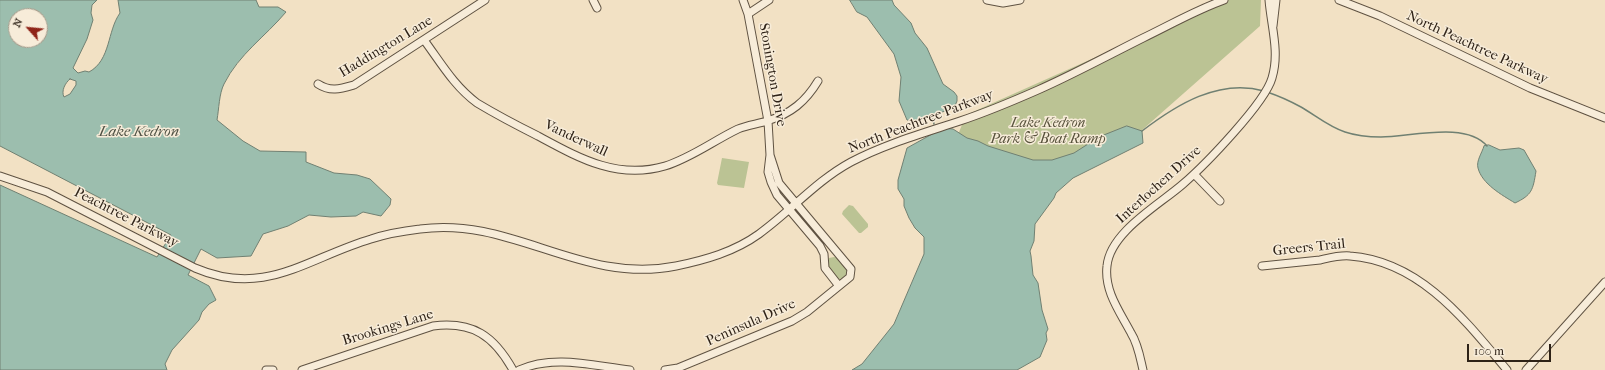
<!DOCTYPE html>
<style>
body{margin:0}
#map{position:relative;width:1605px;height:370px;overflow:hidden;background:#f2e1c4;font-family:"IM FELL French Canon",serif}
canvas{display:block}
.north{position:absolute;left:8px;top:8px;width:40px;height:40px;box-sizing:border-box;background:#f7ecd9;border:1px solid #a79b8b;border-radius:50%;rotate:297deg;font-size:11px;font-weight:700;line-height:16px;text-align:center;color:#2e2217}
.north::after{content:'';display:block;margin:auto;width:14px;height:18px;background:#8f2418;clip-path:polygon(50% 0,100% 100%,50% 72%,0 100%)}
.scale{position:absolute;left:1467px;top:344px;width:84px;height:18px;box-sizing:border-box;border:2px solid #2e2217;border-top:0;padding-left:5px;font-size:12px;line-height:14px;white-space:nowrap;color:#2e2217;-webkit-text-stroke:3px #f7ecd9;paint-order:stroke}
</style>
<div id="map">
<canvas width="1605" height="370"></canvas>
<div class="north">N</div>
<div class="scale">100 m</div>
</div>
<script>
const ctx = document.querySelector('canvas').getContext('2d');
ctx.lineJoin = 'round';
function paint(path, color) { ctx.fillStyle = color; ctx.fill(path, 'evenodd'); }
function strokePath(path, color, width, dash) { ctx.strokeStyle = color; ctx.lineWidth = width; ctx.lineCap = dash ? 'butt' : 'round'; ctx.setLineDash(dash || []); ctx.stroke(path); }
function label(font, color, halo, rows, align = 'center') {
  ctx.font = font + ' "IM FELL French Canon",serif'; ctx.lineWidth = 3; ctx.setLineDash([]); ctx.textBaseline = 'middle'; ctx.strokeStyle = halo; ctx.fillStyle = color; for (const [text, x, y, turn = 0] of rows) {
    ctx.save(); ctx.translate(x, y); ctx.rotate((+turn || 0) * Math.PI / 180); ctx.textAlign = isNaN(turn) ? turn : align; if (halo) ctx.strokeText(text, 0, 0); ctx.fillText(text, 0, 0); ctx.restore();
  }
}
paint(new Path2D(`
 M 1224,0 L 1261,0 L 1260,26 L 1133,138 L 1062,182 L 955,142 L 966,115 Z
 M 722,158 L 749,162 L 744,188 L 718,185 L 717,183 Z
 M 849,205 L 853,206 L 868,224 L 868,227 L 861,233 L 859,233 L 842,214 L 843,211 Z
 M 802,218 L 804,218 L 824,243 L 822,245 L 801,219 Z
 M 834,257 L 839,258 L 847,270 C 847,273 846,276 843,278 C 834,283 829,268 826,263 L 829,258 Z`), '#bbc394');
const water = new Path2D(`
 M 0,0 L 97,0 L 92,5 L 91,13 L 93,20 L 87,39 L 73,68 L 78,73 L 85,71 L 89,72 C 111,60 107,31 120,13 L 118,0 L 256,0 L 259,7 L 278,7 L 286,12 C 265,37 239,54 224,84 C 219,94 219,109 217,120 L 243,141 L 260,151 L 306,152 L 306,162 L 334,173 L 357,175 L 370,179 L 391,199 L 390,205 L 381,216 L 363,212 L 356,216 L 331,217 L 309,215 L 288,226 L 263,234 L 251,256 L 217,258 L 201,249 L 188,275 L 209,286 L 216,300 L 209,304 L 202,312 L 199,320 L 172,350 L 165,364 L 167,370 L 0,370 L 0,185 L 157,257 L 171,235 L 0,146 ZM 16,16 L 40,16 L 40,40 L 16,40 ZM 70,79 L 76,81 L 76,85 L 70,94 L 64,97 C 61,91 65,83 70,79 Z
 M 850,0 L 892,0 L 894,5 L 911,23 L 915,33 L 927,48 L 943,84 L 954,92 L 957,96 L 957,101 L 954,108 L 916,121 L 907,120 L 899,101 L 901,77 L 894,54 L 867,17 L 857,12 Z
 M 1127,126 L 1142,131 L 1143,143 L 1073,178 L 1056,193 L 1054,198 L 1035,224 L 1034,241 L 1030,251 L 1031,256 L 1033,275 L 1038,283 L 1042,310 L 1048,329 L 1046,333 L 1047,340 L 1040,357 L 1017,370 L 852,370 L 862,364 L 894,324 L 924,254 L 924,237 L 915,228 L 909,218 L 904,206 L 904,199 L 898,189 L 898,180 L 907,148 L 943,128 L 953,129 L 967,138 L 978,141 L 988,146 L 1033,160 L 1052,160 L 1074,153 L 1099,137 Z
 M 1489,145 L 1500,150 L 1519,148 L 1524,150 L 1536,171 C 1533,190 1532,195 1515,203 C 1502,195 1482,184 1478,168 C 1476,161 1482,153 1484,146 Z`);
paint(water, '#9cbeae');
strokePath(water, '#708072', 1);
strokePath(new Path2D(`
 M 1267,92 C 1279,96 1290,101 1301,107 C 1315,115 1329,127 1345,132 C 1357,136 1369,137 1381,137 C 1410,137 1466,121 1487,146
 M 932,115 L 934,124
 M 1142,131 C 1176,105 1219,78 1264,91`), '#708072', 1.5);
const minor = new Path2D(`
 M 593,0 L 597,8
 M 743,0 L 748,14 L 768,121 L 770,155 L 768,172 L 771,182 L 777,195 L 820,246 L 824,254 L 825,268 L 839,286
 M 987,0 L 1003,3 L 1020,0
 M 1339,0 L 1380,16 L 1530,88 L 1605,118
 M 748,14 L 769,0
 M 1273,26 L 1276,0
 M 424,40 C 441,63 454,86 477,103 C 497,115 518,126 538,136 C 579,158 617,180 665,166 C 691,158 713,141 738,129 C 747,125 758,124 767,121 C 791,114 806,101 818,81
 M 318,84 C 330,92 340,89 354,85 L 485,0
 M 1194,174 L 1220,201
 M 0,176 L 47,192 L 195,268 C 265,298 307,258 371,239 C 386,234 403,231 420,229 C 512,216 581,285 676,266 C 705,260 734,252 759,234 C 791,211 816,181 851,162 C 885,144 924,133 960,121 C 987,112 1013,101 1038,90 C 1074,74 1109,55 1143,38 C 1170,25 1196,10 1224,0
 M 1262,266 C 1281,264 1301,262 1320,260 C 1329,258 1340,255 1350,256 C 1420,261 1465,320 1507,370
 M 266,370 L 273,370
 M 302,370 L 433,326 C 473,321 494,336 513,370
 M 519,370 C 554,354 594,366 630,370
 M 665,370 L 678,368 L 792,321 L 807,312 L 850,277 L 851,269 L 784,189 L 779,183 L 770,155
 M 1143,370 C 1140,357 1138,344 1131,333 C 1120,312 1104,291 1107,266 C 1110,232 1159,205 1183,184 C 1205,165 1265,103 1272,78 C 1280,52 1271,26 1269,0
 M 1526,370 L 1605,282`);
strokePath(minor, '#5f5242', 9);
strokePath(minor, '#f7ecd9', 7);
label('14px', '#2e2217', '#f7ecd9', [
 ["Haddington Lane",386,47,-31],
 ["North Peachtree Parkway",1477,48,25],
 ["Stonington Drive",772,75,80],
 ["North Peachtree Parkway",921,122,-21],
 ["Vanderwall",576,139,25],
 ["Interlochen Drive",1159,185,-42],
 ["Peachtree Parkway",126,218,27],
 ["Greers Trail",1309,248,-6],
 ["Peninsula Drive",751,323,-24],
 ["Brookings Lane",388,328,-17]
]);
label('italic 14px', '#58523c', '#f7ecd9', [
 ["Lake Kedron",1048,124],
 ["Park & Boat Ramp",1048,140]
]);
label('italic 15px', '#4f5144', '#f7ecd9', [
 ["Lake Kedron",139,132]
]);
</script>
